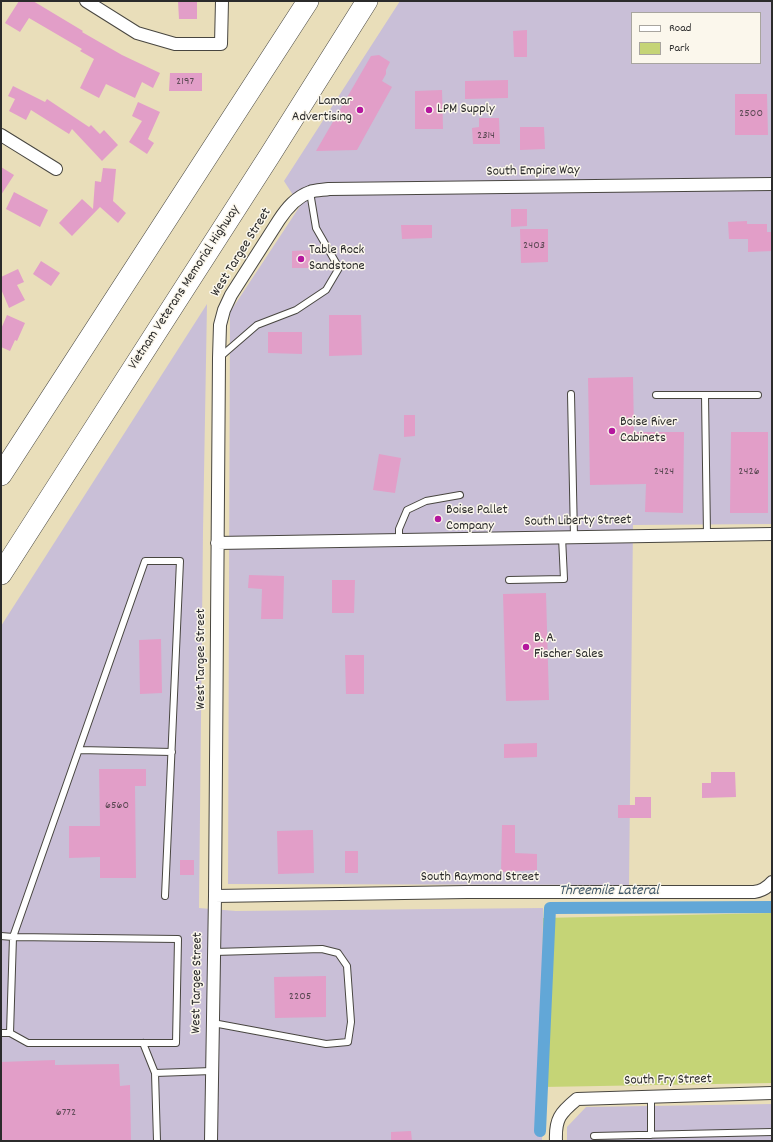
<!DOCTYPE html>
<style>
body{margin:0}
#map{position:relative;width:773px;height:1142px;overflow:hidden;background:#e9deba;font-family:Dekko,sans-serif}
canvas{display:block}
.frame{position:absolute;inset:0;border:2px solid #2b2b2b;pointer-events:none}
.legend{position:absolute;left:631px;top:12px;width:130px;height:52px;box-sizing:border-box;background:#fbf7ec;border:1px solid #a8a59f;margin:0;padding:5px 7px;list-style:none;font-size:12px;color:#2b2b2b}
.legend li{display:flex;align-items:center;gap:8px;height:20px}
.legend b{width:20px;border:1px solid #a8a59f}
</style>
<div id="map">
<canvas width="773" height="1142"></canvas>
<div class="frame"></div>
<ul class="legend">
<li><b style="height:5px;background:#fff"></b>Road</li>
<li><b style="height:11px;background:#c5d476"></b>Park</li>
</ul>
</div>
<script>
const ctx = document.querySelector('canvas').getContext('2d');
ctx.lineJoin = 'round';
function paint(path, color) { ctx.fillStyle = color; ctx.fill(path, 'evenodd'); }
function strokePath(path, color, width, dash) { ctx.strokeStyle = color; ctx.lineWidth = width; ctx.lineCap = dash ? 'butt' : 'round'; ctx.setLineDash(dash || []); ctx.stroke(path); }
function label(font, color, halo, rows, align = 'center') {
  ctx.font = font + ' Dekko,sans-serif'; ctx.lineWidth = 3; ctx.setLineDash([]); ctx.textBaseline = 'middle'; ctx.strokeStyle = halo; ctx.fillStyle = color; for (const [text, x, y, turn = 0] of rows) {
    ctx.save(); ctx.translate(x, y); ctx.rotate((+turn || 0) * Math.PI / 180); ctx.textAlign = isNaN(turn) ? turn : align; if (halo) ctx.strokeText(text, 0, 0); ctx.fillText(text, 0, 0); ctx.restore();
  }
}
paint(new Path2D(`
 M 400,1 L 772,1 L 772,524 L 633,525 L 629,885 L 228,884 L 230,312 L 300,206 L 284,181 ZM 632,13 L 760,13 L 760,63 L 632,63 Z
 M 207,304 L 203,531 L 199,908 L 236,911 L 543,908 L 542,1141 L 1,1141 L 1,626 Z
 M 772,1104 L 772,1141 L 567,1141 L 567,1127 L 586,1107 Z`), '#c9bfd7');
paint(new Path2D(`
 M 772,913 L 772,1083 L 542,1087 L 543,918 Z`), '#c5d476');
strokePath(new Path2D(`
 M 540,1131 L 550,908 L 772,907`), '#62a7d7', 12);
paint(new Path2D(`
 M 19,1 L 33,1 L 83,31 L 82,32 L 122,55 L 160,73 L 153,88 L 142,82 L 135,98 L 106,84 L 99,98 L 80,88 L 94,59 L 80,51 L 82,49 L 29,18 L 20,32 L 5,23 Z
 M 178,1 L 197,1 L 197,19 L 179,19 Z
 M 527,30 L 527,57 L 514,57 L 513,31 Z
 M 379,55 L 390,62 L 386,70 L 386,74 L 382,81 L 392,87 L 357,150 L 316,151 L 371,56 Z
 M 170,73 L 202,73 L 202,91 L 169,91 Z
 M 508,80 L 508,98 L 465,99 L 465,81 Z
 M 13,86 L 45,102 L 47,99 L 89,127 L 91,125 L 100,134 L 104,130 L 118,145 L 102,161 L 72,129 L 69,134 L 31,110 L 26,120 L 9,111 L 15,99 L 8,96 Z
 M 442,90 L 443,129 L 415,129 L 415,91 Z
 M 735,94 L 767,94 L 768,135 L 735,135 Z
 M 138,102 L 160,112 L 148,139 L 154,143 L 147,154 L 129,142 L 142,121 L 132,116 Z
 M 479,118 L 499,118 L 500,144 L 473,144 L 472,128 L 479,127 Z
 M 520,127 L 544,127 L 545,149 L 520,150 Z
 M 1,167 L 14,175 L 1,195 Z
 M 103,168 L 116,169 L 113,201 L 126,213 L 118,223 L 100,207 L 72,236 L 59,223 L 82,199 L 93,209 L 95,181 L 101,182 Z
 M 14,192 L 48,210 L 40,227 L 6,209 Z
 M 511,209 L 527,209 L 527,226 L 511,227 Z
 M 747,221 L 747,224 L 767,224 L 767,232 L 772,232 L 772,251 L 748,252 L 748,239 L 729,239 L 728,222 Z
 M 401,225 L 432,225 L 432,238 L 402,239 Z
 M 520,229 L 548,229 L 548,262 L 521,263 Z
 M 310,250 L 310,268 L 292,268 L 292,251 Z
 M 41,261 L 60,273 L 51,286 L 33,274 Z
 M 18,269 L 24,282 L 17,285 L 25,300 L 9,308 L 1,289 L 1,277 Z
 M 7,315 L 25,323 L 17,341 L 15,340 L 10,351 L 1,347 L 1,329 Z
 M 329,315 L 361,315 L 362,355 L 329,356 Z
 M 268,332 L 302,332 L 302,354 L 268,353 Z
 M 633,377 L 634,432 L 684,432 L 683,513 L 645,512 L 646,484 L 590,485 L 588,378 Z
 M 404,415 L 415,415 L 415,436 L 404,437 Z
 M 731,432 L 768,432 L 768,513 L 730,513 Z
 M 379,454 L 401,458 L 395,493 L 373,490 Z
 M 249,575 L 284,576 L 283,619 L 261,619 L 262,589 L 248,588 Z
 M 332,580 L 355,580 L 354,613 L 332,613 Z
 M 546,593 L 549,700 L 506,701 L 503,594 Z
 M 161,639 L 162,693 L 140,694 L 139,640 Z
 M 345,655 L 364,655 L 364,694 L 346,694 Z
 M 537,743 L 537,757 L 504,758 L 504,744 Z
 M 99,769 L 146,769 L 146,786 L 135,786 L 136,878 L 100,878 L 100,857 L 69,858 L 69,826 L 100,826 Z
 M 711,772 L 735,772 L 736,797 L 702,798 L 702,783 L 711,783 Z
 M 635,797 L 651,797 L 651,818 L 618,818 L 618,805 L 635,805 Z
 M 502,825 L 515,825 L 515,853 L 537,854 L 537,870 L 501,872 Z
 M 313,830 L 314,873 L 278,874 L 277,831 Z
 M 345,851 L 358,851 L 358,873 L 345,873 Z
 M 180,860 L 194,860 L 194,875 L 180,875 Z
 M 326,976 L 326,1017 L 275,1018 L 274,977 Z
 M 55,1060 L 55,1065 L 119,1064 L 120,1086 L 130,1085 L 131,1141 L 1,1141 L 1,1062 Z
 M 411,1131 L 412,1141 L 391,1141 L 391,1132 Z`), '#e29ec8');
const service = new Path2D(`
 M 220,357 L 257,325 L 296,310 L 326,290 L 339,268 L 316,228 L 310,192
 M 571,394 L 574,537
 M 656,395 L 705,395
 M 707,535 L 705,395 L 758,395
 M 399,540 L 399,529 L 407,510 L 426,501 L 460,495
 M 509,580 L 564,579 L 562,537
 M 79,750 L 172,752
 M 1,936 L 13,937 L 10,1033
 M 213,1023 L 326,1044 L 348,1042 L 351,1022 L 347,966 L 338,953 L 322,949 L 214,952
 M 1,1033 L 10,1033 L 28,1043 L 176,1043 L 178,939 L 13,937 L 145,561 L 180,561 L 165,896
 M 143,1043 L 155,1073 L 212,1071
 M 155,1073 L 157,1141
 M 651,1096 L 651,1135
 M 594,1136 L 772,1132`);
const minor = new Path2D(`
 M 86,1 L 137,33 L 175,44 L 221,44 L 222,1
 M 1,135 L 56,169
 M 217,543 L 772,534
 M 215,896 L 467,892 L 754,892 C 761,891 767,888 772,882
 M 211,1141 L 215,896 L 219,358 L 220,325 L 224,310 L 231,295 L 279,220 C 287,208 296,197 310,192 C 315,190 323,190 329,189 L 772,184
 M 556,1141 C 555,1119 560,1113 577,1099 L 772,1093`);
const motorway = new Path2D(`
 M 1,475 L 308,1
 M 1,574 L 270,155 L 367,1`);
strokePath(service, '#484640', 8);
strokePath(minor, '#484640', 14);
strokePath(motorway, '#484640', 22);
strokePath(service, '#fff', 6);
strokePath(minor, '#fff', 12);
strokePath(motorway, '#fff', 21);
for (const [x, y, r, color] of [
 [360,110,4,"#b5179e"],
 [429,110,4,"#b5179e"],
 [301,259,4,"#b5179e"],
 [612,431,4,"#b5179e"],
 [438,519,4,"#b5179e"],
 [526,647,4,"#b5179e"]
]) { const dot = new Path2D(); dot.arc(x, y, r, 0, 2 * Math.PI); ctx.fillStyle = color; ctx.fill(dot); strokePath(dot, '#fbf7ec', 1.5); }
label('12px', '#594852', null, [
 ["2197",185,82],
 ["2500",751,114],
 ["2314",486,136],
 ["2403",534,246],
 ["2424",664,472],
 ["2426",749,472],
 ["6560",117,806],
 ["2205",300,997],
 ["6772",66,1113]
]);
label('14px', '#2b2b2b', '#fbf7ec', [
 ["Lamar",352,102,"right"],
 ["Advertising",352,118,"right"],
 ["LPM Supply",437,110],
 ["Table Rock",309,251],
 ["Sandstone",309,267],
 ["Boise River",620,423],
 ["Cabinets",620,439],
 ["Boise Pallet",446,511],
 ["Company",446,527],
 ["B. A.",534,639],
 ["Fischer Sales",534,655]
], 'left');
label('14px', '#2b2b2b', '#fbf7ec', [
 ["South Empire Way",533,172,-1],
 ["West Targee Street",242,253,-58],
 ["Vietnam Veterans Memorial Highway",185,288,-57],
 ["South Liberty Street",578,522,-1],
 ["West Targee Street",202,659,-90],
 ["South Raymond Street",480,878],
 ["West Targee Street",198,983,-89],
 ["South Fry Street",668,1081,-1]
]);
label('italic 15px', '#3e5667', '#fbf7ec', [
 ["Threemile Lateral",609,892]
]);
</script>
